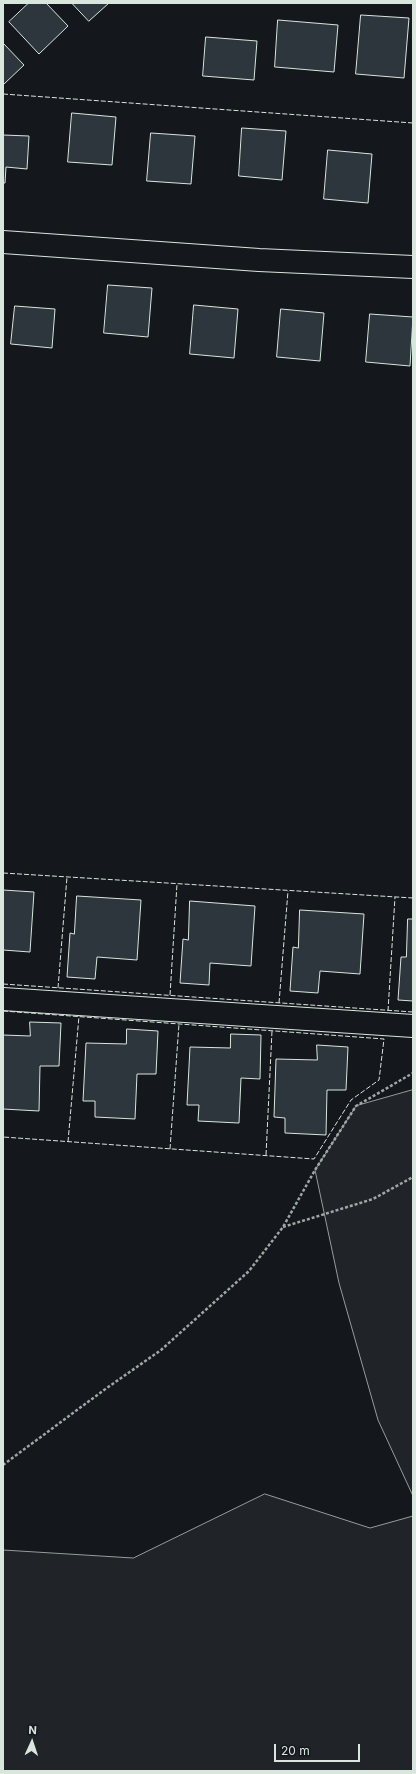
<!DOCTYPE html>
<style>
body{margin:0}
#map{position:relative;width:416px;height:1774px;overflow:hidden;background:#14181c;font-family:Inter,sans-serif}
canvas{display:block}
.frame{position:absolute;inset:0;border:4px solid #d8e6dc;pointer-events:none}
.north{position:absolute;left:12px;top:1722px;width:40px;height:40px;-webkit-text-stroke:3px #14181c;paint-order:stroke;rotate:3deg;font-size:11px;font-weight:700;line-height:16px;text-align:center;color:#d8e6dc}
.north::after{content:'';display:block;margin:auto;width:14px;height:18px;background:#d8e6dc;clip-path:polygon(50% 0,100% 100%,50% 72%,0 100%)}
.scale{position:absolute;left:274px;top:1744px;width:86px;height:18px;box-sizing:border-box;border:2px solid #d8e6dc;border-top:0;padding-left:5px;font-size:12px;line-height:14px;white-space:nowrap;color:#d8e6dc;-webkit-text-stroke:3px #14181c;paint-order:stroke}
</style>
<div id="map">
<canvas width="416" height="1774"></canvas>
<div class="frame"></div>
<div class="north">N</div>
<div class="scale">20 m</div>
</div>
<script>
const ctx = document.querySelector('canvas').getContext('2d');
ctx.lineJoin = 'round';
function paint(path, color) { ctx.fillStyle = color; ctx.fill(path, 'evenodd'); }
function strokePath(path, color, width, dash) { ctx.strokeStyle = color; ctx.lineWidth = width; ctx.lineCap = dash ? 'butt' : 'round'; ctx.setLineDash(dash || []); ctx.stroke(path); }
const green = new Path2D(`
 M 413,1090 L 413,1496 L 378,1420 L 339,1283 L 315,1170 L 356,1106 Z
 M 265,1494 L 370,1528 L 413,1516 L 413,1771 L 3,1771 L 3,1550 L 133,1558 Z`);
paint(green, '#202428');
strokePath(green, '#939e99', 1);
const building = new Path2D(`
 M 29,3 L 46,3 L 68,26 L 39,54 L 9,22 Z
 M 72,3 L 109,3 L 89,21 Z
 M 361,15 L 409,18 L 404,78 L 356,74 Z
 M 278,20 L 338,25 L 334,72 L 275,67 Z
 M 206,37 L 257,41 L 254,80 L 203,76 Z
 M 3,43 L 24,65 L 3,85 Z
 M 72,113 L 116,117 L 112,165 L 68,162 Z
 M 242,128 L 286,131 L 282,180 L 239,176 Z
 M 151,133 L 195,136 L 191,184 L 147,181 Z
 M 3,135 L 29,136 L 27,169 L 6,167 L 5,183 L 3,183 Z
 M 328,150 L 372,154 L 368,203 L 324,199 Z
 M 108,285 L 152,288 L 148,337 L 104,333 Z
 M 194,305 L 238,309 L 234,358 L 190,354 Z
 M 15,306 L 55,309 L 52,348 L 11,344 Z
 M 281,309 L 324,313 L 320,361 L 277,357 Z
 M 370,314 L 413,317 L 410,366 L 366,362 Z
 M 3,890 L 34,892 L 30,952 L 3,950 Z
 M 77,896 L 141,900 L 137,960 L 97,957 L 95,979 L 67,977 L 70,933 L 74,934 Z
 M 190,901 L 255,906 L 251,966 L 210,963 L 209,985 L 180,983 L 183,939 L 188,940 Z
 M 300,910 L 364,914 L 360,974 L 320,971 L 318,993 L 290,991 L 293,947 L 298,948 Z
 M 408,919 L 413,919 L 413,1001 L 398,1000 L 401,957 L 406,957 Z
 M 30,1022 L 61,1023 L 59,1066 L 40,1066 L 39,1111 L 3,1109 L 3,1035 L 30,1036 Z
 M 127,1029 L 158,1031 L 156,1074 L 137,1074 L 135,1119 L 95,1117 L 95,1101 L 83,1101 L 86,1043 L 126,1044 Z
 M 231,1034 L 261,1035 L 260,1079 L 241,1078 L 239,1123 L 198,1121 L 199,1105 L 187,1105 L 190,1047 L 230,1048 Z
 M 317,1045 L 348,1047 L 346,1090 L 327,1090 L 326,1135 L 285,1133 L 285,1118 L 274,1117 L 276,1059 L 317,1060 Z`);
paint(building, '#2c363c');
strokePath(building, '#d8e6dc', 1);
const minor = new Path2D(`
 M 3,242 L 259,260 L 413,267
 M 3,999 L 413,1026`);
strokePath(minor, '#d8e6dc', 24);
strokePath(new Path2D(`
 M 283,1227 L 373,1199 L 413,1177
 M 3,1465 L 104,1390 L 161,1350 L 249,1271 L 283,1227 L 315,1170 L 356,1106 L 413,1073`), '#9da8a2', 2.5, [3, 2]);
strokePath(minor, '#14181c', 22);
strokePath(new Path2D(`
 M 3,94 L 413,123
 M 3,873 L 413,898
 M 3,984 L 413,1012
 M 58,988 L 67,877
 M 170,995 L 177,884
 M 279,1003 L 288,891
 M 3,1011 L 384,1039 L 379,1080 L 351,1100 L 314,1159 L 3,1137
 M 388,1011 L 395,897
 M 68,1142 L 79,1016
 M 170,1149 L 179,1024
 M 266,1155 L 272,1031`), '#d8e6dc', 1, [5, 2]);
</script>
